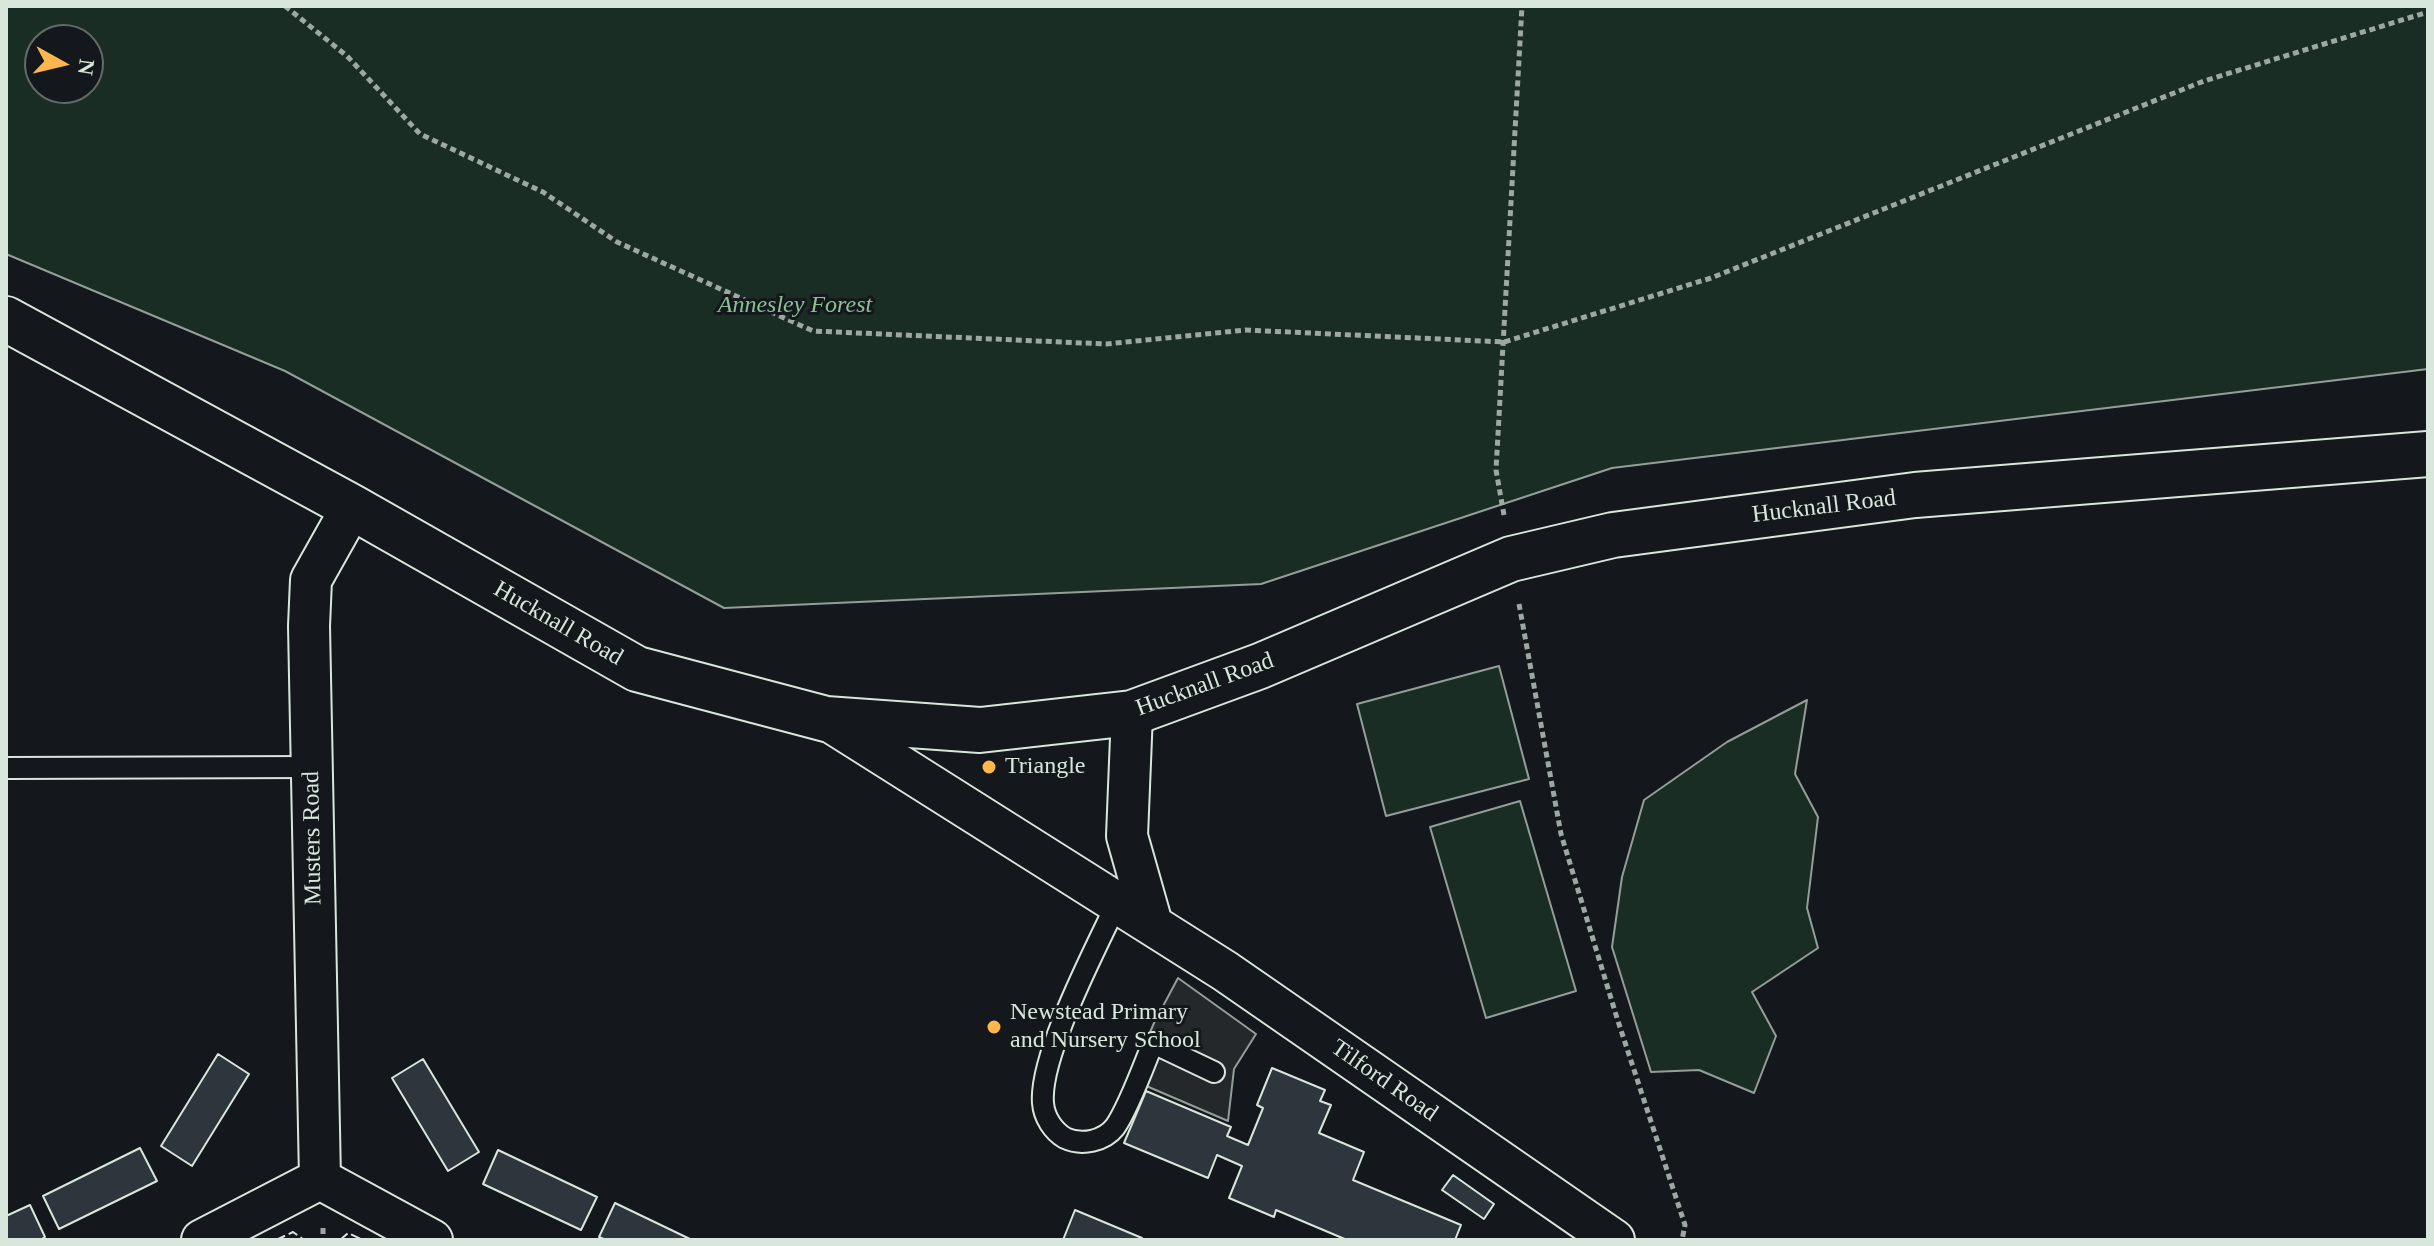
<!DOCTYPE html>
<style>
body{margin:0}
#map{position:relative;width:2434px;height:1246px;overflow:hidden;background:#14181c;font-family:Georgia,serif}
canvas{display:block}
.frame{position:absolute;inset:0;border:8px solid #d8e6dc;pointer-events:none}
.north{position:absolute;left:24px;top:24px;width:80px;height:80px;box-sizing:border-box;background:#14181c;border:2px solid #626a69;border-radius:50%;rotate:98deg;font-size:22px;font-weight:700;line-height:32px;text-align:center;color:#d8e6dc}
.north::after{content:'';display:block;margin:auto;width:28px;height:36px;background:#ffb74d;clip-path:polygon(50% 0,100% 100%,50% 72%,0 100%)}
</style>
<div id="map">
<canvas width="2434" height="1246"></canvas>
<div class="frame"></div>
<div class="north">N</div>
</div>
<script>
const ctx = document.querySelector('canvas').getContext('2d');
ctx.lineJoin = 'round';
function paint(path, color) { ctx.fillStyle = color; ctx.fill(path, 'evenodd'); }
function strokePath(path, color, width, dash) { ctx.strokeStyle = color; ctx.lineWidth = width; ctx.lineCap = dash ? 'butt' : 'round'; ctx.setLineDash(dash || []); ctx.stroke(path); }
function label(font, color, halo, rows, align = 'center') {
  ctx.font = font + ' Georgia,serif'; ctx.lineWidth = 6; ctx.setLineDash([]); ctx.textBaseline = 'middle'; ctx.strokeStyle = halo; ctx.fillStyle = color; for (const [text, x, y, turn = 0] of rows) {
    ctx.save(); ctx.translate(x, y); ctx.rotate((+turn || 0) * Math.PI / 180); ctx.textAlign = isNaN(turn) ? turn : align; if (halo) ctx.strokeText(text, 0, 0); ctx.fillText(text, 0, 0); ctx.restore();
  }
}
const green = new Path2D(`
 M 6,6 L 2428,6 L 2428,369 L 1612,468 L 1261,584 L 724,608 L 285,371 L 6,254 ZM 40,40 L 88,40 L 88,88 L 40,88 Z
 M 1499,666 L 1529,779 L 1386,816 L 1357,704 Z
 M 1807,700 L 1795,774 L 1818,817 L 1807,908 L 1818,948 L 1752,992 L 1776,1036 L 1754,1093 L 1699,1070 L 1651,1072 L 1612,947 L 1622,877 L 1644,800 L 1727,742 Z
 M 1520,801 L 1576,991 L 1486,1018 L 1430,827 Z`);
paint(green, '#1a2d24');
strokePath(green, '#939e99', 2);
const parking = new Path2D(`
 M 1178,978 L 1256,1034 L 1234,1069 L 1228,1121 L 1130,1079 L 1154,1023 Z`);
paint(parking, '#24282b');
strokePath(parking, '#939e99', 2);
const building = new Path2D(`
 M 218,1054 L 249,1074 L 192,1166 L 161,1146 Z
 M 423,1059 L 479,1152 L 448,1171 L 392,1078 Z
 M 1272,1068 L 1325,1090 L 1320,1101 L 1331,1105 L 1319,1133 L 1364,1152 L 1353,1180 L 1461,1225 L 1455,1240 L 1347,1240 L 1276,1210 L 1274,1217 L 1229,1198 L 1242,1166 L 1217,1155 L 1208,1178 L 1124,1143 L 1146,1091 L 1231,1127 L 1227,1136 L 1248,1145 L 1263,1108 L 1257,1105 Z
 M 140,1148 L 157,1181 L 59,1229 L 43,1196 Z
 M 498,1150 L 597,1197 L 581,1230 L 483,1184 Z
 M 1453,1175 L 1494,1204 L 1484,1219 L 1442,1190 Z
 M 615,1203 L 692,1240 L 606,1240 L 599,1237 Z
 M 30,1205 L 45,1237 L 40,1240 L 6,1240 L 6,1216 Z
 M 1075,1210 L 1142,1238 L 1141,1240 L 1063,1240 Z`);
paint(building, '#2c363c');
strokePath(building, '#d8e6dc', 2);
const service = new Path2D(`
 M 6,768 L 312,767
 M 1117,903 C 1096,948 1039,1056 1043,1103 C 1044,1117 1053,1131 1065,1138 C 1082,1146 1104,1141 1115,1127 C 1128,1109 1144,1065 1153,1043 L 1214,1072`);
const minor = new Path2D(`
 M 1132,713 L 1127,836 L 1152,924
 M 826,719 L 1225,971 L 1614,1240
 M 320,1179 L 309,626 L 311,580 L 352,507
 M 320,1179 L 432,1240
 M 202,1240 L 320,1179`);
const tertiary = new Path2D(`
 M 6,319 L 352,507 L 637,669 L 826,719 L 980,730 L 1132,713 L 1260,666 L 1511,559 L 1613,535 L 1915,495 L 2428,454`);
strokePath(service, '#d8e6dc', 24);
strokePath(minor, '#d8e6dc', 44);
strokePath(tertiary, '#d8e6dc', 48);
strokePath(new Path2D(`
 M 285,6 L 347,56 L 420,134 L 543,192 L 617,242 L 813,331 L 1106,344 L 1245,330 L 1504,342 L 1711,278 L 2204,81 L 2428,12
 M 1504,515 L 1496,470 L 1522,6
 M 1519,604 L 1561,834 L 1617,1018 L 1685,1225 L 1682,1240
 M 323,1228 L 323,1240`), '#9da8a2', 5, [6, 4]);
strokePath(service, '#14181c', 20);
strokePath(minor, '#14181c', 40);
strokePath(tertiary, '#14181c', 44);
strokePath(new Path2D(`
 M 276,1240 L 293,1232 L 304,1240
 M 340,1240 L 348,1233 L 363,1240`), '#d8e6dc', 2, [10, 4]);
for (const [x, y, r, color] of [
 [989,767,8,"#ffb74d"],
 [994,1027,8,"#ffb74d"]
]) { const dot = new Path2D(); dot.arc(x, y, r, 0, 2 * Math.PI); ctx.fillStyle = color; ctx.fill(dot); strokePath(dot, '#14181c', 3); }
label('italic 24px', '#8ac095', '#14181c', [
 ["Annesley Forest",795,306]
]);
label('24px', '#d8e6dc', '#14181c', [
 ["Hucknall Road",1824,507,-7],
 ["Hucknall Road",558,624,30],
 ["Hucknall Road",1205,685,-20],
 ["Musters Road",313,838,-91],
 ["Tilford Road",1384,1081,35]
]);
label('24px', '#d8e6dc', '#14181c', [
 ["Triangle",1005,767],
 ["Newstead Primary",1010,1013],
 ["and Nursery School",1010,1041]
], 'left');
</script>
